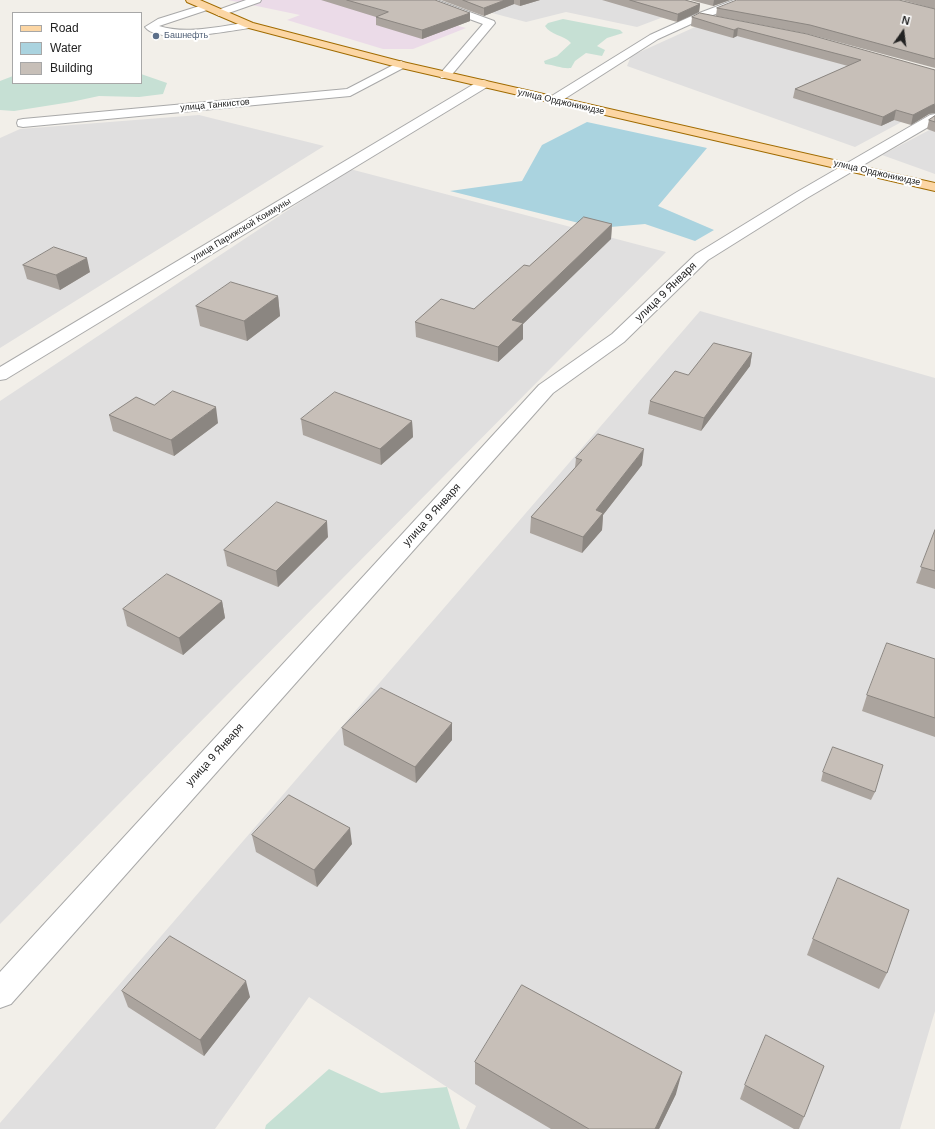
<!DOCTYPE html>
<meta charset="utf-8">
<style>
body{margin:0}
#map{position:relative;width:935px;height:1129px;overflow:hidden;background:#f2efe9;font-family:Helvetica,sans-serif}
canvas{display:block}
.legend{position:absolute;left:12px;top:12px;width:130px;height:72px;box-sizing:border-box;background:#fff;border:1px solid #a7a7a7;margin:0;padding:5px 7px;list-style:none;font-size:12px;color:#222}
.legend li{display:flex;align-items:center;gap:8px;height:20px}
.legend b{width:20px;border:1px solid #a7a7a7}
.north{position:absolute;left:883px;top:12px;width:40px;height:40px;-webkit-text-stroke:3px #fff;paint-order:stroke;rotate:14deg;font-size:11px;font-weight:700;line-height:16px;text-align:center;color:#222}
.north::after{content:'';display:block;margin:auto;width:14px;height:18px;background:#222;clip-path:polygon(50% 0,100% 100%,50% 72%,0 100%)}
</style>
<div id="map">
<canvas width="935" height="1129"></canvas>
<ul class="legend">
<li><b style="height:5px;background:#fcd6a4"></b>Road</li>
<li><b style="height:11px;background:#aad3df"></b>Water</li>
<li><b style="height:11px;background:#c7bfb8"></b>Building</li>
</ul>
<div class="north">N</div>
</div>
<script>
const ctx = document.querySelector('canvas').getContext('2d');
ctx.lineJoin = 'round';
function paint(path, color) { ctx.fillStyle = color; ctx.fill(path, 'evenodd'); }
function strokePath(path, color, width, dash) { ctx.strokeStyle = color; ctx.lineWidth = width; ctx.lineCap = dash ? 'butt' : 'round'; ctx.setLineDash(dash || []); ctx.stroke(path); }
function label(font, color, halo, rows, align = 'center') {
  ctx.font = font + ' Helvetica,sans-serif'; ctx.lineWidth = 4; ctx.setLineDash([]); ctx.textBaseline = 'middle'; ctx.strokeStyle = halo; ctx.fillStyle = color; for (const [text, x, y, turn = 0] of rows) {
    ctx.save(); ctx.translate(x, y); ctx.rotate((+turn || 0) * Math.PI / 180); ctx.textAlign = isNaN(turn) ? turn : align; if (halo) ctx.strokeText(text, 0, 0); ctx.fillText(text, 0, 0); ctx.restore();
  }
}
paint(new Path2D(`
 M 443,0 L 665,0 L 690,7 L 637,27 L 566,12 L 526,22 Z
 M 706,22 L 805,39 L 935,104 L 855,147 L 627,66 L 631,56 Z
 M 199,115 L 324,146 L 0,348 L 0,138 L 20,129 Z
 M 935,127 L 935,174 L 882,155 Z
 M 350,169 L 666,252 L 0,924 L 0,401 Z
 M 700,311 L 935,378 L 935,1011 L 900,1129 L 466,1129 L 476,1106 L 309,997 L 215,1129 L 0,1129 L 0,1123 Z`), '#e0dfdf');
paint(new Path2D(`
 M 228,0 L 418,0 L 436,20 L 466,28 L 413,49 L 383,49 L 287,20 L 300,15 Z`), '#ebdbe8');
paint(new Path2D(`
 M 563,19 L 620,30 L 623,33 L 607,38 L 597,46 L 605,50 L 602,56 L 586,53 L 575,61 L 571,68 C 562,69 555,65 545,64 L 544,61 L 557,56 L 571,43 C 564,35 550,35 545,26 L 548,23 Z
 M 141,74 L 167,83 L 163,94 L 139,97 L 99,96 L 71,102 L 14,111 L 0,110 L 0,81 L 13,76 L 13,83 L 141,83 Z
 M 329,1069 L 381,1093 L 447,1087 L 460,1129 L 265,1129 L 266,1125 Z`), '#c6e0d4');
paint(new Path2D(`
 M 587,122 L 707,148 L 658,206 L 714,230 L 695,241 L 645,224 L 599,228 L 450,191 L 522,181 L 542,145 Z`), '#aad3df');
const minor = new Path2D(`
 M 246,0 L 261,0 L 260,2 L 223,15 L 219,16 L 214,13 L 215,11 Z
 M 422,0 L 437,0 L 494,21 L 495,23 L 449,78 L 441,78 L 439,75 L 483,24 L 423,2 Z
 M 734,0 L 749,0 L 748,2 L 702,19 L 658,39 L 558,103 L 550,103 L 548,100 L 550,97 L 650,35 L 694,15 Z
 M 206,4 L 210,5 L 211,7 L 210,9 L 159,26 C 187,35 221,26 249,22 L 254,25 L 249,28 C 229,31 158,45 145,27 L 158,19 Z
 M 401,61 L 405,63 L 407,65 L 405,67 L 350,96 L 23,127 L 18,126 L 17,123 L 18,120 L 23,119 L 347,89 Z
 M 483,80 L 487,81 L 489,84 L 487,87 L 6,379 L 0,380 L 0,367 L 479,81 Z
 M 935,114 L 935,123 L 807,198 L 708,260 L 624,342 L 553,393 L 11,1004 L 0,1008 L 0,972 L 539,385 L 612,334 L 696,254 L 797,192 L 930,115 Z`);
const major = new Path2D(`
 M 186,0 L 200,0 L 253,23 L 403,62 L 935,183 L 935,191 L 397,67 L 245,27 L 187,2 Z`);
strokePath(minor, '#a9a9a9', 2);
strokePath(major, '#a06b00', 2);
paint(minor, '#fff');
paint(major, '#fcd6a4');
paint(new Path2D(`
 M 321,0 L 435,0 L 470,13 L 470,21 L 422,39 L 376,25 L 376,17 Z
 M 441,0 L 540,0 L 520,6 L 514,4 L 484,16 Z
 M 602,0 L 685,0 L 700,4 L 699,12 L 677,22 Z
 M 690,0 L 730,0 L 713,6 Z
 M 902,0 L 935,0 L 935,9 Z
 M 717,8 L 935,9 L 935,68 L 808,34 L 716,16 Z
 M 692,17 L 935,70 L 929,114 L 911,125 L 894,120 L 881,126 L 793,98 L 795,89 L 848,66 L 737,36 L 733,38 L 691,26 Z
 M 935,116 L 935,132 L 927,129 L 929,120 Z
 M 612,224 L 611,239 L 523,324 L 523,339 L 498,362 L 416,337 L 415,322 L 474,309 L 529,266 Z
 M 23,265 L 90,272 L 60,290 L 27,279 Z
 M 278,296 L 280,316 L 247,341 L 200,326 L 196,306 Z
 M 752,353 L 750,366 L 701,431 L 648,414 L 650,401 L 688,375 Z
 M 154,405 L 218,423 L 174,456 L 113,431 L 109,415 Z
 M 301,419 L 412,421 L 413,437 L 381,465 L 303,435 Z
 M 576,458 L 642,465 L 603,515 L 602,530 L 582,553 L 530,533 L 531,517 L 575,468 Z
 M 935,530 L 935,589 L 916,583 Z
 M 328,537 L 278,587 L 227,566 L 224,550 Z
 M 222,601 L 225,618 L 183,655 L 127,626 L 123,609 Z
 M 935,659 L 935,737 L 862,711 L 867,695 Z
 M 342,728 L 452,740 L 416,783 L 344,745 Z
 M 823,772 L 875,792 L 871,800 L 821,781 Z
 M 252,835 L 352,844 L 317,887 L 256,852 Z
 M 813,939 L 887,973 L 879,989 L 807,955 Z
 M 122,991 L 250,997 L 204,1056 L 128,1007 Z
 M 475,1062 L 676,1094 L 659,1129 L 551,1129 L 475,1084 Z
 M 745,1085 L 804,1117 L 799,1129 L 794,1129 L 740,1099 Z`), '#aba49e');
paint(new Path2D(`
 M 505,0 L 514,0 L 514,4 L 484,16 L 484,8 Z
 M 520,0 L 540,0 L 520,6 Z
 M 714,0 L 730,0 L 713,6 Z
 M 700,4 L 699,12 L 677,22 L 678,14 Z
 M 470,13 L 470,21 L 422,39 L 422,30 Z
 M 738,28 L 737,36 L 733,38 L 734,30 Z
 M 935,104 L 935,113 L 929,114 L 911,125 L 913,115 L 932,105 Z
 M 896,110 L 894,120 L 881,126 L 883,117 Z
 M 612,224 L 611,239 L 523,324 L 523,339 L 498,362 L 498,347 L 512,320 Z
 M 87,258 L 90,272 L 60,290 L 56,275 Z
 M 278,296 L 280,316 L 247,341 L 244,321 Z
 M 752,353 L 750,366 L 701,431 L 704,418 Z
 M 216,407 L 218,423 L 174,456 L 171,440 Z
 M 412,421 L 413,437 L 381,465 L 380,449 Z
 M 644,449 L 642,465 L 603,515 L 602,530 L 582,553 L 583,537 L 596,510 Z
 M 327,521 L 328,537 L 278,587 L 276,571 Z
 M 222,601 L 225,618 L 183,655 L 179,638 Z
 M 452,723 L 452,740 L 416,783 L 415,767 Z
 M 350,828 L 352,844 L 317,887 L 314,870 Z
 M 246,981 L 250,997 L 204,1056 L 200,1040 Z
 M 682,1072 L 676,1094 L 659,1129 L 655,1129 Z`), '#8b8681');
const building = new Path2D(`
 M 347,0 L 435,0 L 470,13 L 422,30 L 376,17 L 388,12 Z
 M 463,0 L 505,0 L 484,8 Z
 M 630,0 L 685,0 L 700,4 L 678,14 Z
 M 737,0 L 899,0 L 935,9 L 935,59 L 810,25 L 717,8 Z
 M 700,13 L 807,34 L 935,70 L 935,104 L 932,105 L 913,115 L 896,110 L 883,117 L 795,89 L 861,60 L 738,28 L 734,30 L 692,17 Z
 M 935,116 L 935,122 L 929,120 Z
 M 584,217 L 612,224 L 512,320 L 523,323 L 498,347 L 415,322 L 441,299 L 474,309 L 524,265 L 529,266 Z
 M 54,247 L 87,258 L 56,275 L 23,265 Z
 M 231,282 L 278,296 L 244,321 L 196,306 Z
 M 714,343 L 752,353 L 704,418 L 650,401 L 675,371 L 688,375 Z
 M 173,391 L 216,407 L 171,440 L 109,415 L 136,397 L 154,405 Z
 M 335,392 L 412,421 L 380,449 L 301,419 Z
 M 598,434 L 644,449 L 596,510 L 603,513 L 583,537 L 531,517 L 582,460 L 576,458 Z
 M 277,502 L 327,521 L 276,571 L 224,550 Z
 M 935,530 L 935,571 L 921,567 Z
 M 167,574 L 222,601 L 179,638 L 123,609 Z
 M 887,643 L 935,659 L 935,718 L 867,695 Z
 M 381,688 L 452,723 L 415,767 L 342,728 Z
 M 833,747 L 883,765 L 875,792 L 823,772 Z
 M 289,795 L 350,828 L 314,870 L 252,835 Z
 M 838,878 L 909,910 L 887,973 L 813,939 Z
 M 170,936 L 246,981 L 200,1040 L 122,991 Z
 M 522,985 L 682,1072 L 655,1129 L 589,1129 L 475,1062 Z
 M 766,1035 L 824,1066 L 804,1117 L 745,1085 Z`);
paint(building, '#c7bfb8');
strokePath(building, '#8b8681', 1);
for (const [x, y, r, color] of [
 [156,36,4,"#5c6f8a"]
]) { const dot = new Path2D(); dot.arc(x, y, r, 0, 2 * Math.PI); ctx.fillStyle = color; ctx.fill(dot); strokePath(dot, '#fff', 1.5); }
label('9px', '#4e5e75', '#fff', [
 ["Башнефть",164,36]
], 'left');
label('9px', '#222', '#fff', [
 ["улица Орджоникидзе",561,102,13],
 ["улица Танкистов",215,105,-5],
 ["улица Орджоникидзе",877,173,13],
 ["улица Парижской Коммуны",241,230,-31]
]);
label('11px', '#222', '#fff', [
 ["улица 9 Января",666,292,-44],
 ["улица 9 Января",432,515,-48],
 ["улица 9 Января",215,755,-48]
]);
</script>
